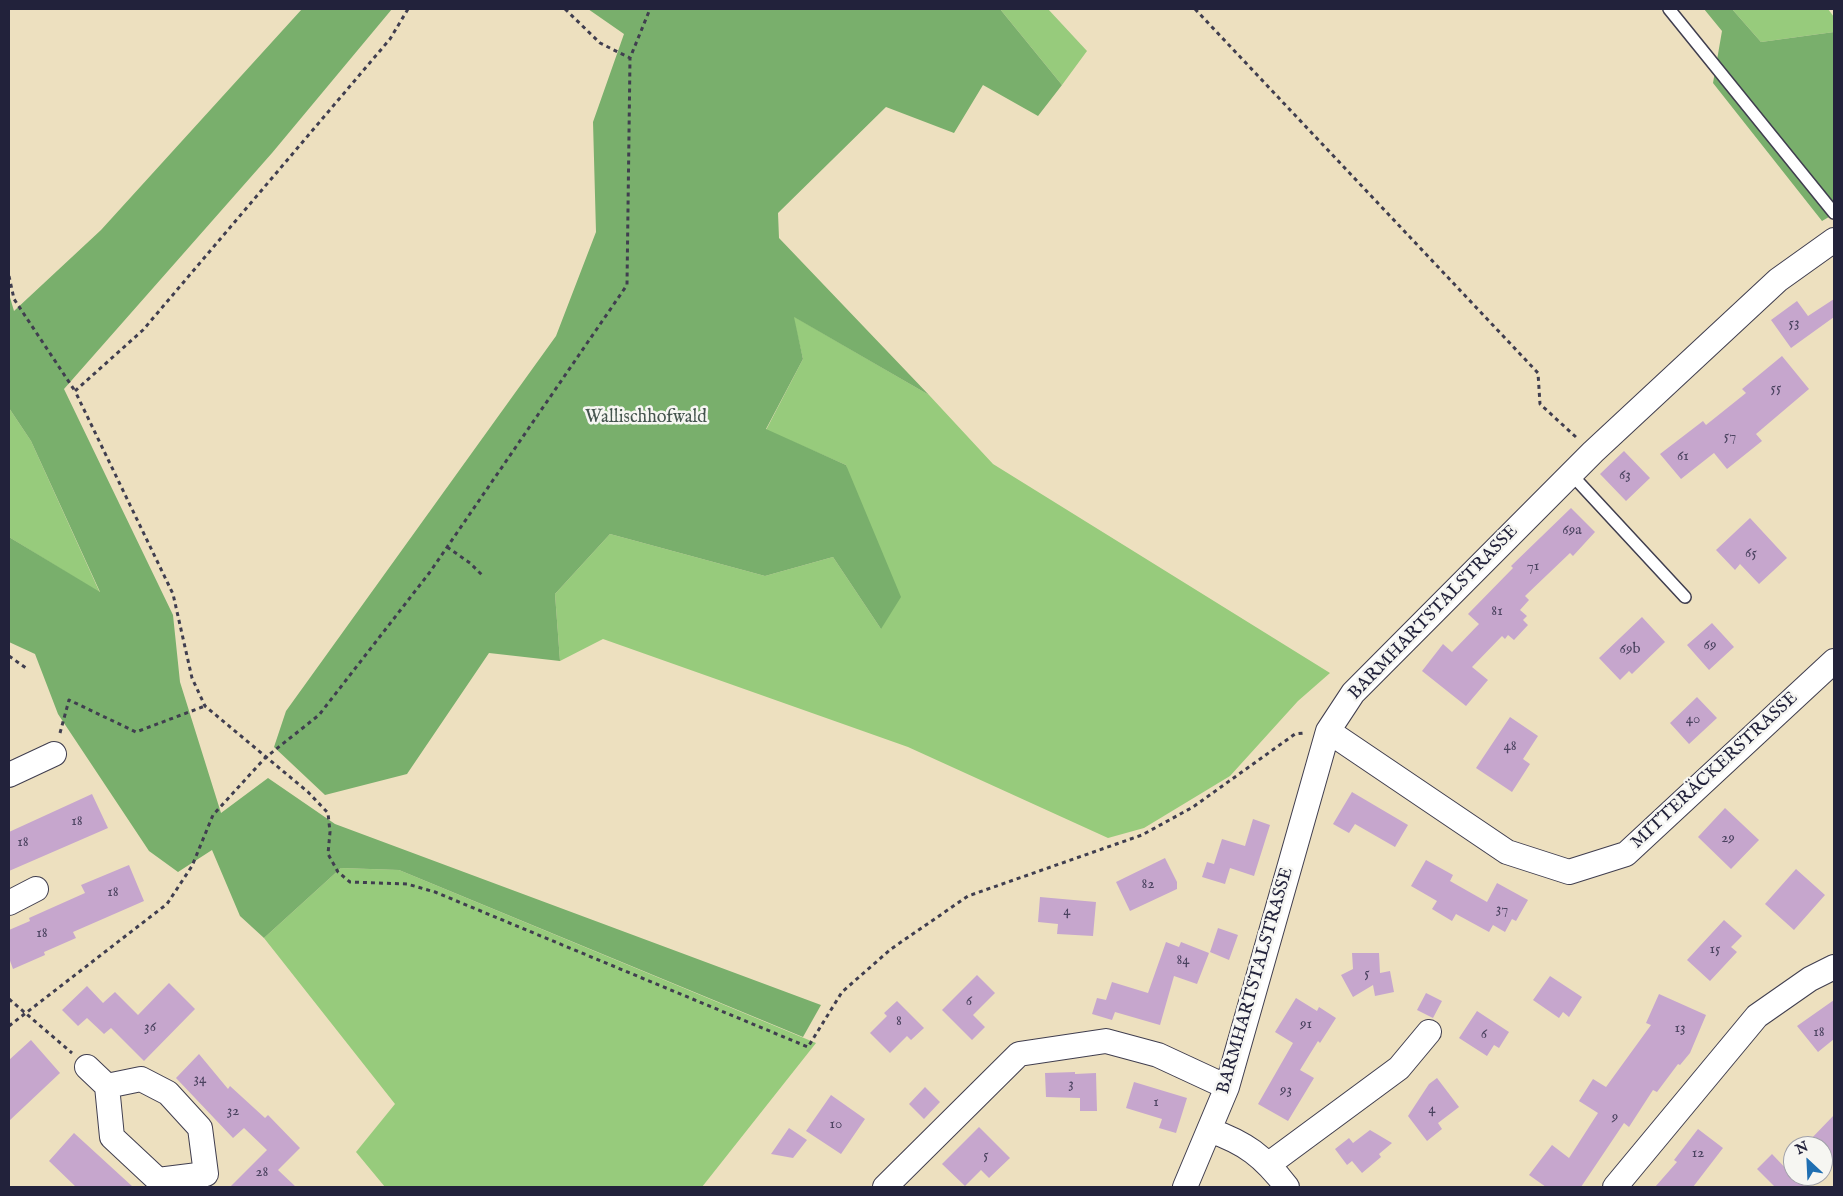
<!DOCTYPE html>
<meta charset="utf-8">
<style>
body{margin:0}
#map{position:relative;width:1843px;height:1196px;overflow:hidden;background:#ede0bf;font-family:"IM FELL English",serif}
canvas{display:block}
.frame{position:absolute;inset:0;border:10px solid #22223b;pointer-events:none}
.north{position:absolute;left:1783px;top:1136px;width:50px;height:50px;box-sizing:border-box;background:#f6f6f2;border:1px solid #a1a1a9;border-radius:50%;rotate:335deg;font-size:14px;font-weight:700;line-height:20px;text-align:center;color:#22223b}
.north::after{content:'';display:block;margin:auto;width:18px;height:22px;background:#1f6fb2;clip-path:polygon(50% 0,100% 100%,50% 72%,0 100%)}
</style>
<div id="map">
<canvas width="1843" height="1196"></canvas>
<div class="frame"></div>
<div class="north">N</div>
</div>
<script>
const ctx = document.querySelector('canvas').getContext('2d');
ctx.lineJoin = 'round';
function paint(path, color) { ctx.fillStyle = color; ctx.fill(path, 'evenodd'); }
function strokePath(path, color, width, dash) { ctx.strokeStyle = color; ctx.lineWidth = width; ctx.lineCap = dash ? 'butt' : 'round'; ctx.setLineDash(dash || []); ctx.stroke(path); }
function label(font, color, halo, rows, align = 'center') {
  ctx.font = font + ' "IM FELL English",serif'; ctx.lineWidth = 5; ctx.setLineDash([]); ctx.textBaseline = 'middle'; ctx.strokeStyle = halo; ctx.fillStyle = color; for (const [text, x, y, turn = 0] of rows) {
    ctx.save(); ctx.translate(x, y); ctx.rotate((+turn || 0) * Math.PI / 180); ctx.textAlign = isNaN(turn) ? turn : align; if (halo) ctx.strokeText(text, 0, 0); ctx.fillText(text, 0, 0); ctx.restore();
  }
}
paint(new Path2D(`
 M 1000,9 L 1048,9 L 1087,51 L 1062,85 Z
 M 1732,9 L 1828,9 L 1834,17 L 1834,32 L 1761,42 Z
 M 793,316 L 929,395 L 993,464 L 1330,673 L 1298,701 L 1230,776 L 1144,828 L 1108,838 L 908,747 L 603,639 L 560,661 L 555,594 L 610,534 L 765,576 L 833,557 L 881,629 L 846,465 L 766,430 L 803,359 Z
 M 9,408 L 31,441 L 100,593 L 9,537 Z
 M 341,868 L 399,870 L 816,1043 L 702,1187 L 385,1187 L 356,1152 L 395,1104 L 264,938 Z`), '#97cb7c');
paint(new Path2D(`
 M 302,9 L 392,9 L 272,153 L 64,389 L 173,615 L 180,682 L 221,813 L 268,778 L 335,824 L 821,1005 L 803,1037 L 399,870 L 341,868 L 264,938 L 240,916 L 212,850 L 178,872 L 149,851 L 58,714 L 35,654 L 9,642 L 9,537 L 100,592 L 31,441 L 9,408 L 9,294 L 14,311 L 101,230 Z
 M 588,9 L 1000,9 L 1062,85 L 1038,116 L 983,85 L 954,133 L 886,107 L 778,213 L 779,238 L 929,395 L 794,317 L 803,359 L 766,429 L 846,465 L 901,597 L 881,629 L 833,557 L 765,576 L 610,534 L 555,594 L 560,661 L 489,653 L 407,774 L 325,795 L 274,747 L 286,711 L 556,336 L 596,232 L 593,122 L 624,34 Z
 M 1704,9 L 1732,9 L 1761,42 L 1834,32 L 1834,214 L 1822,221 L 1713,83 L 1722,31 Z`), '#79af6c');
paint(new Path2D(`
 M 1834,299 L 1834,317 L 1791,348 L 1771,320 L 1797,301 L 1808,316 Z
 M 1782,356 L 1809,389 L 1756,434 L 1762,441 L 1727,469 L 1714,453 L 1681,479 L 1660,454 L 1703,421 L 1706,425 L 1746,393 L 1742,389 Z
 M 1624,451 L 1650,478 L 1626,501 L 1600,474 Z
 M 1571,508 L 1595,532 L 1573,556 L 1570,553 L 1525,596 L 1529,600 L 1520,610 L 1527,616 L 1523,620 L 1528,625 L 1514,640 L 1508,635 L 1505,639 L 1502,636 L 1472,667 L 1488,680 L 1466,706 L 1422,671 L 1443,644 L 1452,652 L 1479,624 L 1468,614 L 1513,568 L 1511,566 Z
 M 1750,518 L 1787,558 L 1759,584 L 1740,564 L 1735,570 L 1716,550 Z
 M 1642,617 L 1665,642 L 1632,674 L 1629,671 L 1620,680 L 1599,658 Z
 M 1712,623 L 1734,647 L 1709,670 L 1687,645 Z
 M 1697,697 L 1717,718 L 1689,744 L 1670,723 Z
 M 1510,717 L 1538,736 L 1523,759 L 1530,764 L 1512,792 L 1476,768 Z
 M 1352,792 L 1408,825 L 1395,847 L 1355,824 L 1349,833 L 1333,824 Z
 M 92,794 L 108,828 L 9,871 L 9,832 Z
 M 1725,808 L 1759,840 L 1731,869 L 1698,837 Z
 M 1253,819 L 1270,825 L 1254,876 L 1230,868 L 1225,884 L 1202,877 L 1207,862 L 1214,864 L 1222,839 L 1245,846 Z
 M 1165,858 L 1177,882 L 1177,889 L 1130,911 L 1116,882 Z
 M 1426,860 L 1453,875 L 1450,881 L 1487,902 L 1497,883 L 1528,900 L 1516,921 L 1512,919 L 1505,932 L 1493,925 L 1489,932 L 1456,914 L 1452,921 L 1432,909 L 1437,901 L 1411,886 Z
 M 129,865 L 144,901 L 73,932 L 76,938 L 44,952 L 45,955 L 13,969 L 9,958 L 9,930 L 30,921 L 29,918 L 85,893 L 81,885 Z
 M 1796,869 L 1825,895 L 1794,930 L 1765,904 Z
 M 1040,897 L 1096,902 L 1093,936 L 1057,934 L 1058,924 L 1038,922 Z
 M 1724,920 L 1742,936 L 1731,947 L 1737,952 L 1710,981 L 1687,960 Z
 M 1218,928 L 1238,935 L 1229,960 L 1210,952 Z
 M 1166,942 L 1179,947 L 1181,942 L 1209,953 L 1197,984 L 1174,976 L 1160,1025 L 1115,1012 L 1112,1020 L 1092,1014 L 1097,998 L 1106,1000 L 1112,982 L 1148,993 Z
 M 1352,953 L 1379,953 L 1380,973 L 1390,971 L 1394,992 L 1375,996 L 1373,985 L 1353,997 L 1341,975 L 1353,969 Z
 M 977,975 L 995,993 L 973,1015 L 985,1027 L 972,1040 L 942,1010 Z
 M 1550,976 L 1582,997 L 1569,1017 L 1563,1012 L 1559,1018 L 1533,1000 Z
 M 169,983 L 195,1009 L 144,1061 L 111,1028 L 104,1034 L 87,1018 L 78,1026 L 62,1010 L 87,986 L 103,1003 L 115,992 L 138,1015 Z
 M 1426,993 L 1442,1001 L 1433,1018 L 1417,1010 Z
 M 1659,994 L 1706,1015 L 1690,1053 L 1680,1065 L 1678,1064 L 1657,1092 L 1653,1090 L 1629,1127 L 1624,1123 L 1581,1187 L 1546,1187 L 1529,1175 L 1552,1145 L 1569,1158 L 1598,1113 L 1579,1101 L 1593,1079 L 1606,1087 L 1651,1025 L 1646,1023 Z
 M 1296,998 L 1317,1011 L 1319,1007 L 1336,1018 L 1320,1043 L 1318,1041 L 1300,1070 L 1314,1078 L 1288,1121 L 1258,1104 L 1293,1043 L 1275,1032 Z
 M 1834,1000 L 1834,1039 L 1818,1052 L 1797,1026 Z
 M 897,1001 L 924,1028 L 911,1040 L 907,1036 L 890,1053 L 870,1033 L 887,1016 L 884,1013 Z
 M 1477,1011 L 1509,1032 L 1499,1048 L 1494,1045 L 1487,1056 L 1459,1038 Z
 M 31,1040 L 60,1073 L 9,1121 L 9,1060 Z
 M 199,1054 L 228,1089 L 230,1086 L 265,1118 L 268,1115 L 300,1148 L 278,1170 L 296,1187 L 230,1187 L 267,1150 L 244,1128 L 233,1138 L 176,1078 Z
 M 1075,1072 L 1075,1074 L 1096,1073 L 1097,1111 L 1080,1111 L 1080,1098 L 1046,1097 L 1045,1073 Z
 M 1437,1078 L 1459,1107 L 1438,1123 L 1442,1129 L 1427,1141 L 1408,1116 L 1429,1084 Z
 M 1134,1082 L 1187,1098 L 1176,1133 L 1159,1128 L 1162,1119 L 1126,1108 Z
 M 925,1087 L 940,1102 L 924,1119 L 909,1104 Z
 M 831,1095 L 865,1119 L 841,1154 L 806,1131 Z
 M 1834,1115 L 1834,1166 L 1823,1155 L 1823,1146 L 1814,1146 L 1809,1141 Z
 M 979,1127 L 1010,1158 L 989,1178 L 981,1170 L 965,1186 L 942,1164 Z
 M 789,1128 L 807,1140 L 793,1158 L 771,1154 Z
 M 1698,1129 L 1723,1148 L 1693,1187 L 1655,1187 L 1677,1162 L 1674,1160 Z
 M 1370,1130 L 1392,1143 L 1379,1154 L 1381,1157 L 1362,1173 L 1352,1161 L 1347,1165 L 1335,1149 L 1349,1138 L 1353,1143 Z
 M 74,1133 L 133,1187 L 76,1187 L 49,1161 Z
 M 1772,1154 L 1793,1176 L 1805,1187 L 1775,1187 L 1757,1169 Z`), '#c6a6cd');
const service = new Path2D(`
 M 1669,9 L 1834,213
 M 1571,474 L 1685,597`);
const minor = new Path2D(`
 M 1328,731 L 1507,852 L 1569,872 L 1626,854 L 1834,661
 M 9,775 L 54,754
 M 9,903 L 36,889
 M 87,1067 L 107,1086
 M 141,1079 L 168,1093 L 200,1128 L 206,1174 L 158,1180 L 112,1137 L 107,1086 Z
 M 1209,1130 C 1246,1143 1263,1156 1287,1187
 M 1269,1164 L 1399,1068 L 1429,1032
 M 885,1187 L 1019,1054 L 1106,1041 L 1158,1055 L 1227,1087
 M 1185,1187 L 1227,1087 L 1328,731 L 1353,693 L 1593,452 L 1778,280 L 1834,240
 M 1615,1187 L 1757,1016 L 1810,979 L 1834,967`);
strokePath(service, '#403e4f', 14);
strokePath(minor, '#403e4f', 26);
strokePath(new Path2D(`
 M 408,9 L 390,39 L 143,330 L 75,391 L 173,594 L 192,678 L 205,706 L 308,792 L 328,813 L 330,832 L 328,854 L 338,872 L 350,882 L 407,884 L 435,892 L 808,1047 L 842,992 L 891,949 L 968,896 L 1142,835 L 1193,807 L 1295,734 L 1304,733
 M 565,9 L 600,43 L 630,58
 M 1195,9 L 1538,373 L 1540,404 L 1577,438
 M 9,276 L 14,299 L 75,391
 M 447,547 L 470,563 L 484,577
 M 9,656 L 26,668
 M 60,733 L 69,700 L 136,732 L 205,706
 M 9,999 L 72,1053
 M 9,1026 L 167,904 L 192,866 L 213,815 L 265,758 L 319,715 L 430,572 L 627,285 L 630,58 L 650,9`), '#403e4f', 3, [4, 4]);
strokePath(service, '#fff', 11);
strokePath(minor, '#fff', 24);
label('15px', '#4b4360', null, [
 ["53",1794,324],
 ["55",1776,389],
 ["57",1730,437],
 ["61",1683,457],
 ["63",1625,476],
 ["69a",1572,531],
 ["65",1751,554],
 ["71",1533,567],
 ["81",1497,612],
 ["69",1710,646],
 ["69b",1630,650],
 ["40",1693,720],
 ["48",1510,747],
 ["18",77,822],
 ["29",1728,839],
 ["18",23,843],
 ["82",1148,885],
 ["18",113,893],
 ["37",1502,910],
 ["4",1067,912],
 ["18",42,934],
 ["15",1715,950],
 ["84",1183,961],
 ["5",1367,974],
 ["6",969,1002],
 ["8",899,1022],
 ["91",1306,1025],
 ["36",150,1028],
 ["13",1680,1029],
 ["18",1819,1033],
 ["6",1484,1035],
 ["34",200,1080],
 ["3",1071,1085],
 ["93",1286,1091],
 ["1",1156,1103],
 ["4",1432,1110],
 ["32",233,1112],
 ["9",1615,1118],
 ["10",836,1125],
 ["12",1698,1154],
 ["5",986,1156],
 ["28",262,1173]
]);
label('18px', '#45554e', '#f6f6f2', [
 ["Wallischhofwald",646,418]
]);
label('18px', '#22223b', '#f6f6f2', [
 ["BARMHARTSTALSTRASSE",1434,613,-46],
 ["MITTERÄCKERSTRASSE",1715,771,-43],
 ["BARMHARTSTALSTRASSE",1256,981,-74]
]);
</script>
